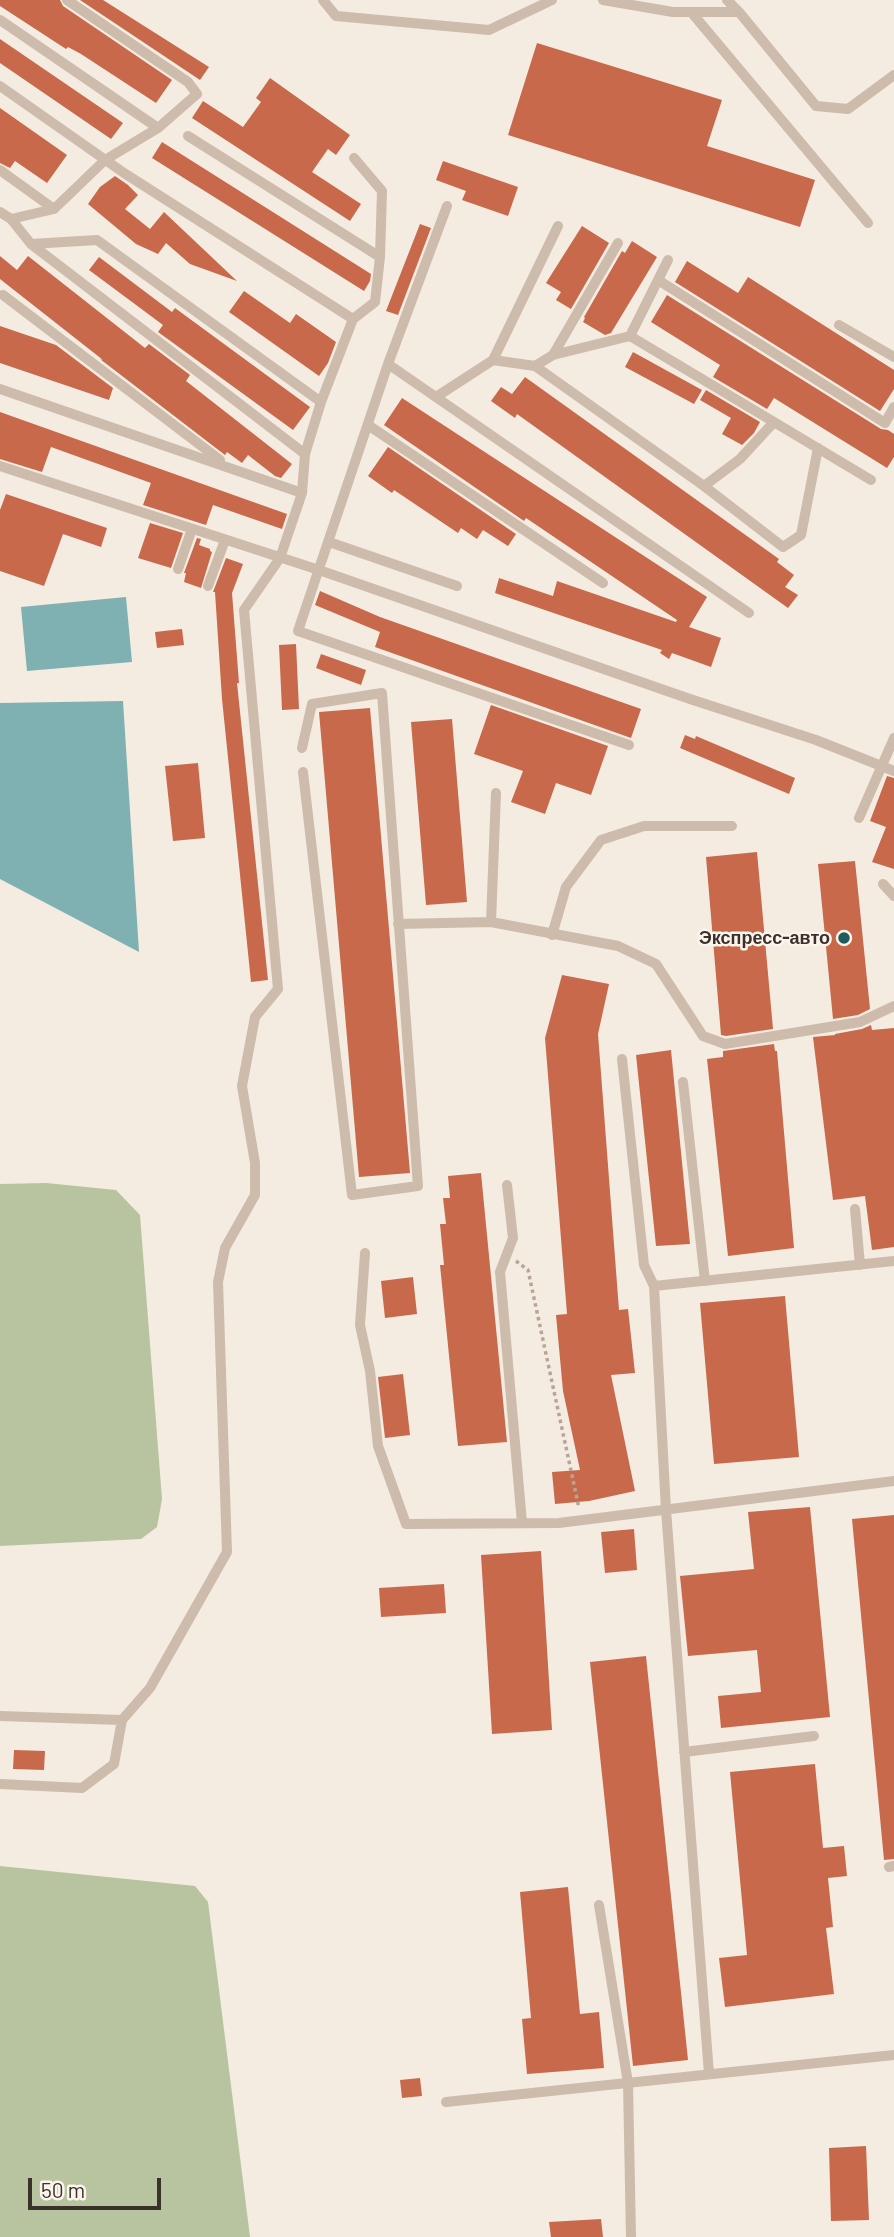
<!DOCTYPE html>
<meta charset="utf-8">
<style>
body{margin:0}
#map{position:relative;width:894px;height:2237px;overflow:hidden;background:#f4ebe1;font-family:Barlow,sans-serif}
canvas{display:block}
.scale{position:absolute;left:28px;top:2178px;width:133px;height:32px;box-sizing:border-box;border:4px solid #3b302b;border-top:0;padding-left:9px;font-size:21px;line-height:24px;white-space:nowrap;color:#3b302b;-webkit-text-stroke:5px #fbf5ee;paint-order:stroke}
</style>
<div id="map">
<canvas width="894" height="2237"></canvas>
<div class="scale">50 m</div>
</div>
<script>
const ctx = document.querySelector('canvas').getContext('2d');
ctx.lineJoin = 'round';
function paint(path, color) { ctx.fillStyle = color; ctx.fill(path, 'evenodd'); }
function strokePath(path, color, width, dash) { ctx.strokeStyle = color; ctx.lineWidth = width; ctx.lineCap = dash ? 'butt' : 'round'; ctx.setLineDash(dash || []); ctx.stroke(path); }
function label(font, color, halo, rows, align = 'center') {
  ctx.font = font + ' Barlow,sans-serif'; ctx.lineWidth = 5; ctx.setLineDash([]); ctx.textBaseline = 'middle'; ctx.strokeStyle = halo; ctx.fillStyle = color; for (const [text, x, y, turn = 0] of rows) {
    ctx.save(); ctx.translate(x, y); ctx.rotate((+turn || 0) * Math.PI / 180); ctx.textAlign = isNaN(turn) ? turn : align; if (halo) ctx.strokeText(text, 0, 0); ctx.fillText(text, 0, 0); ctx.restore();
  }
}
paint(new Path2D(`
 M 46,1183 L 116,1190 L 140,1215 L 162,1499 L 157,1527 L 141,1539 L 0,1546 L 0,1184 Z
 M 0,1866 L 195,1886 L 208,1902 L 250,2237 L 0,2237 Z`), '#b8c4a0');
paint(new Path2D(`
 M 126,597 L 132,662 L 27,671 L 21,607 Z
 M 123,701 L 139,952 L 0,879 L 0,703 Z`), '#7fb0b2');
paint(new Path2D(`
 M 0,0 L 60,0 L 63,6 L 172,80 L 156,103 L 81,54 L 68,47 L 66,49 L 0,6 Z
 M 80,0 L 103,0 L 209,67 L 200,80 Z
 M 0,39 L 123,123 L 111,139 L 0,63 Z
 M 537,43 L 722,100 L 707,146 L 815,180 L 800,227 L 508,135 Z
 M 270,78 L 350,135 L 336,155 L 328,149 L 312,172 L 361,204 L 350,221 L 192,118 L 203,101 L 243,127 L 261,102 L 256,98 Z
 M 0,108 L 67,155 L 47,183 L 15,161 L 10,168 L 0,163 Z
 M 162,142 L 371,274 L 370,281 L 364,291 L 152,158 Z
 M 443,161 L 518,187 L 508,216 L 462,200 L 466,191 L 436,180 Z
 M 115,176 L 128,185 L 138,195 L 125,209 L 150,229 L 164,212 L 237,281 L 190,264 L 166,243 L 158,254 L 136,244 L 88,204 L 100,187 Z
 M 420,224 L 431,228 L 398,315 L 386,311 Z
 M 582,226 L 609,243 L 571,309 L 556,300 L 561,292 L 546,283 Z
 M 632,241 L 657,257 L 611,333 L 605,335 L 583,322 L 585,318 L 584,317 L 622,251 L 625,253 Z
 M 0,256 L 17,270 L 28,256 L 145,348 L 149,344 L 190,375 L 186,381 L 292,464 L 281,478 L 275,476 L 248,455 L 242,463 L 227,452 L 225,455 L 100,359 L 103,360 L 0,279 Z
 M 99,257 L 172,312 L 175,308 L 310,407 L 293,430 L 158,332 L 163,325 L 89,270 Z
 M 687,261 L 738,293 L 748,277 L 894,370 L 894,389 L 880,411 L 675,282 Z
 M 244,291 L 290,323 L 296,314 L 336,342 L 328,363 L 319,376 L 229,312 Z
 M 667,295 L 881,429 L 888,430 L 894,434 L 894,457 L 887,468 L 774,398 L 767,409 L 713,377 L 720,365 L 651,322 Z
 M 0,326 L 56,345 L 113,388 L 109,400 L 0,363 Z
 M 633,352 L 702,390 L 694,404 L 625,367 Z
 M 525,377 L 779,559 L 777,562 L 794,575 L 785,587 L 798,595 L 788,608 L 517,414 L 515,418 L 491,401 L 501,387 L 512,394 Z
 M 706,390 L 760,422 L 754,433 L 742,445 L 722,434 L 731,418 L 700,400 Z
 M 402,398 L 707,597 L 689,627 L 721,638 L 711,667 L 672,653 L 669,659 L 660,653 L 662,650 L 495,593 L 499,578 L 553,596 L 557,581 L 676,622 L 677,620 L 526,518 L 524,521 L 384,425 Z
 M 0,412 L 287,514 L 282,529 L 213,505 L 206,525 L 143,505 L 151,483 L 51,447 L 42,472 L 0,459 Z
 M 388,447 L 516,534 L 508,546 L 483,530 L 477,539 L 461,528 L 458,533 L 394,490 L 392,493 L 368,476 Z
 M 6,494 L 107,528 L 101,547 L 63,534 L 44,586 L 0,571 L 0,510 Z
 M 150,523 L 183,533 L 171,568 L 138,558 Z
 M 197,538 L 201,539 L 199,545 L 210,549 L 210,551 L 212,552 L 201,588 L 184,582 L 186,573 L 184,573 Z
 M 226,558 L 243,564 L 232,593 L 239,683 L 237,683 L 268,980 L 251,982 L 222,699 L 215,592 L 213,592 Z
 M 320,591 L 380,617 L 641,709 L 631,738 L 375,647 L 380,632 L 315,605 Z
 M 182,629 L 184,645 L 157,648 L 155,632 Z
 M 296,644 L 299,709 L 282,710 L 279,645 Z
 M 321,654 L 366,670 L 361,685 L 316,668 Z
 M 491,705 L 608,746 L 591,795 L 556,783 L 545,814 L 511,802 L 523,771 L 474,754 Z
 M 370,708 L 410,1173 L 359,1177 L 319,712 Z
 M 452,719 L 467,902 L 426,905 L 411,722 Z
 M 685,735 L 695,739 L 696,736 L 795,778 L 789,794 L 680,748 Z
 M 198,763 L 205,838 L 173,841 L 165,766 Z
 M 887,776 L 894,778 L 894,869 L 872,862 L 886,827 L 870,821 Z
 M 757,852 L 773,1029 L 726,1036 L 721,1035 L 706,857 Z
 M 855,861 L 870,1009 L 858,1015 L 833,1019 L 818,864 Z
 M 562,975 L 609,984 L 598,1034 L 619,1310 L 628,1309 L 635,1373 L 611,1375 L 635,1491 L 589,1501 L 555,1504 L 552,1472 L 580,1470 L 563,1391 L 556,1315 L 567,1314 L 545,1038 Z
 M 871,1025 L 872,1030 L 894,1028 L 894,1247 L 872,1250 L 865,1196 L 833,1200 L 813,1037 L 835,1035 L 835,1034 L 862,1029 Z
 M 774,1044 L 775,1051 L 777,1051 L 794,1248 L 728,1256 L 707,1059 L 723,1057 L 723,1051 Z
 M 671,1050 L 690,1244 L 656,1246 L 636,1055 Z
 M 481,1173 L 507,1442 L 458,1446 L 440,1265 L 444,1265 L 440,1224 L 446,1224 L 443,1198 L 450,1198 L 448,1176 Z
 M 413,1277 L 417,1314 L 385,1318 L 381,1281 Z
 M 785,1296 L 799,1457 L 714,1464 L 700,1303 Z
 M 403,1374 L 410,1435 L 385,1438 L 378,1377 Z
 M 810,1507 L 830,1717 L 721,1728 L 718,1696 L 761,1692 L 757,1650 L 688,1656 L 680,1576 L 754,1569 L 748,1512 Z
 M 894,1515 L 894,1859 L 884,1860 L 852,1519 Z
 M 634,1529 L 637,1570 L 605,1573 L 601,1532 Z
 M 541,1551 L 552,1730 L 492,1734 L 481,1555 Z
 M 444,1584 L 446,1613 L 381,1617 L 379,1588 Z
 M 646,1656 L 688,2060 L 633,2066 L 590,1662 Z
 M 14,1750 L 45,1751 L 44,1770 L 13,1769 Z
 M 815,1764 L 823,1848 L 844,1846 L 847,1876 L 828,1878 L 833,1927 L 826,1928 L 834,1994 L 725,2007 L 719,1958 L 747,1955 L 730,1772 Z
 M 568,1887 L 580,2014 L 599,2012 L 604,2068 L 527,2074 L 522,2019 L 531,2018 L 520,1892 Z
 M 420,2078 L 422,2096 L 402,2098 L 400,2080 Z
 M 866,2146 L 869,2220 L 831,2221 L 829,2148 Z
 M 601,2219 L 603,2237 L 551,2237 L 549,2222 Z`), '#c8694b');
strokePath(new Path2D(`
 M 516,1261 L 528,1270 L 579,1508`), '#b9a596', 3.5, [3.5, 3.5]);
strokePath(new Path2D(`
 M 323,0 L 336,16 L 489,30 L 552,0
 M 603,0 L 673,12 L 739,12
 M 727,0 L 739,12 L 816,106 L 848,109 L 894,75
 M 692,13 L 868,223
 M 0,20 L 158,128
 M 0,86 L 124,173 L 353,319
 M 188,136 L 380,257
 M 0,170 L 54,209
 M 0,212 L 11,219 L 31,244 L 305,454
 M 11,219 L 54,209 L 105,160 L 158,128 L 197,94 L 188,82 L 67,0
 M 31,244 L 97,240 L 321,402
 M 658,280 L 885,423 L 894,407
 M 3,295 L 220,460
 M 839,325 L 894,357
 M 630,336 L 668,260
 M 553,355 L 618,243
 M 493,360 L 535,366 L 553,355 L 630,336 L 871,480
 M 388,364 L 447,206
 M 535,366 L 704,486 L 783,547 L 801,535 L 818,448
 M 0,389 L 302,493
 M 436,397 L 493,360 L 558,226
 M 368,425 L 603,583
 M 0,466 L 319,570 L 690,699 L 816,740 L 894,771
 M 704,486 L 740,459 L 774,422
 M 329,542 L 457,586
 M 178,569 L 192,529
 M 208,586 L 225,540
 M 629,745 L 298,631 L 388,364 L 749,613
 M 302,748 L 312,704 L 382,693 L 418,1186 L 352,1195 L 303,772
 M 859,818 L 894,738
 M 883,884 L 894,896
 M 491,922 L 496,793
 M 398,924 L 491,922 L 618,946 L 656,964 L 703,1036 L 725,1044 L 860,1022 L 894,1006
 M 552,935 L 566,887 L 601,840 L 644,826 L 732,826
 M 622,1059 L 644,1265 L 654,1286 L 666,1510 L 709,2074
 M 683,1082 L 705,1281
 M 507,1185 L 513,1238 L 500,1272 L 522,1523
 M 855,1209 L 860,1265
 M 365,1253 L 360,1325 L 370,1371 L 378,1446 L 406,1524 L 559,1523 L 894,1481
 M 654,1286 L 894,1261
 M 0,1716 L 122,1720 L 150,1688 L 227,1552 L 218,1282 L 225,1248 L 255,1195 L 255,1163 L 242,1086 L 255,1017 L 278,989 L 244,610 L 280,558 L 302,493 L 305,454 L 321,402 L 353,319 L 375,302 L 380,257 L 382,191 L 354,158
 M 684,1752 L 814,1736
 M 0,1784 L 82,1788 L 114,1764 L 122,1720
 M 889,1867 L 894,1866
 M 599,1905 L 628,2083 L 631,2237
 M 446,2102 L 894,2055`), '#cdbbac', 10);
for (const [x, y, r, color] of [
 [844,938,7,"#1f5a5e"]
]) { const dot = new Path2D(); dot.arc(x, y, r, 0, 2 * Math.PI); ctx.fillStyle = color; ctx.fill(dot); strokePath(dot, '#fbf5ee', 2.5); }
label('bold 18px', '#3b302b', '#fbf5ee', [
 ["Экспресс-авто",830,938]
], 'right');
</script>
